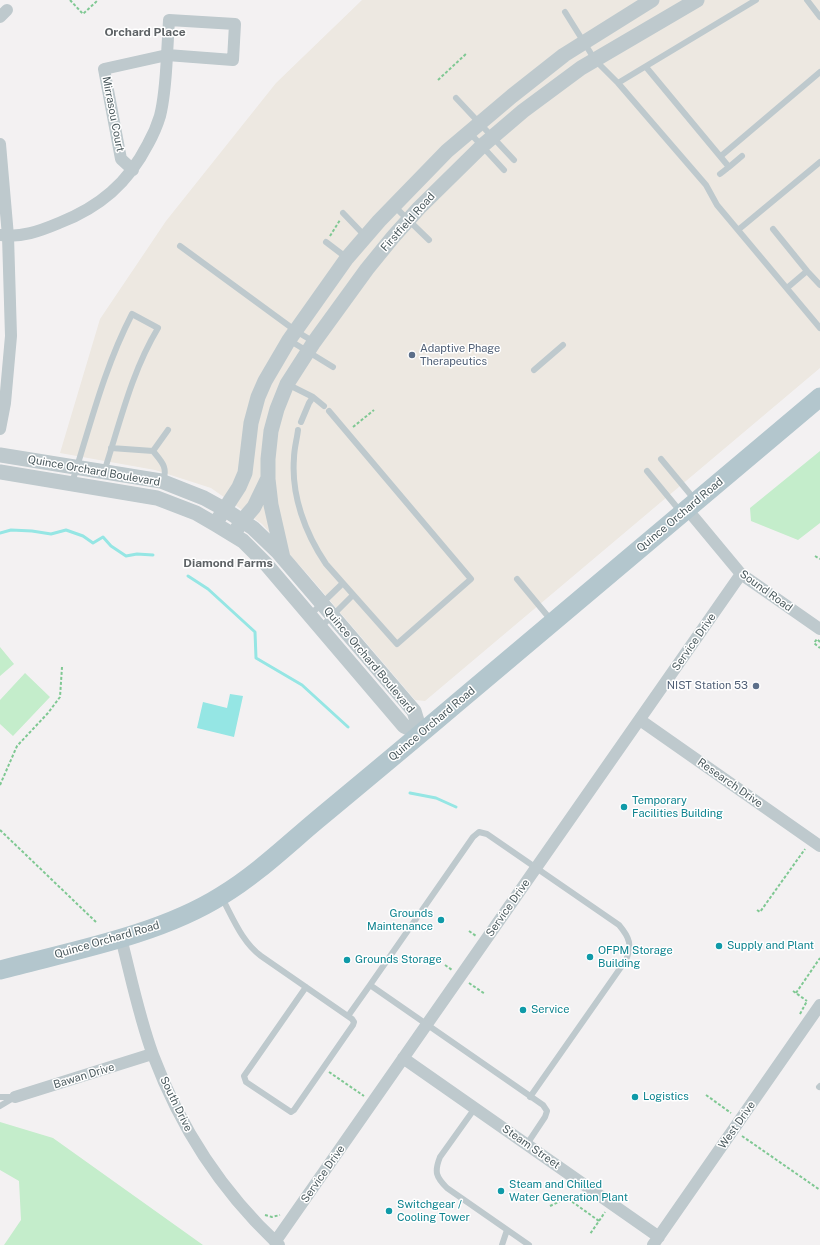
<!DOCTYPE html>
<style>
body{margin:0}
canvas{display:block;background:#f3f1f2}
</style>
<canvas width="820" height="1245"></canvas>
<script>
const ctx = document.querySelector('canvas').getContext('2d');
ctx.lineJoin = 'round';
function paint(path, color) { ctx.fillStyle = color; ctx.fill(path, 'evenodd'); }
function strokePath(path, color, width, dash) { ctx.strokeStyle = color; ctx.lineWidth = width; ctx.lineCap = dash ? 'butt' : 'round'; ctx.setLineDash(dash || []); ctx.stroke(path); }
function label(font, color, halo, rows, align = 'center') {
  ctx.font = font + ' "Public Sans",sans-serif'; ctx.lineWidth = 3; ctx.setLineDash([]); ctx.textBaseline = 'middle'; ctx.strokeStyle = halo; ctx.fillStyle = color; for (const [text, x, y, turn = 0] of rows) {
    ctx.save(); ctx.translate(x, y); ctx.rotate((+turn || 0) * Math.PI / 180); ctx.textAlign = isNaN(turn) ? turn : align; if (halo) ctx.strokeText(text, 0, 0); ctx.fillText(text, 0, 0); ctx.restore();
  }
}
paint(new Path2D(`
 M 362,0 L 820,0 L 820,368 L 425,701 L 415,700 L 309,576 L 262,524 L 211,488 L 155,470 L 60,453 L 100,319 L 166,221 L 276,83 Z`), '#ede8e1');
paint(new Path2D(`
 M 820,451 L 820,523 L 798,540 L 751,521 L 750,508 Z
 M 0,647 L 14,664 L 0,676 Z
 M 25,673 L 50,697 L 13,736 L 0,724 L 0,700 Z
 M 0,1122 L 53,1138 L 203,1245 L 4,1245 L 21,1220 L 19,1181 L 0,1170 Z`), '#c4edcb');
paint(new Path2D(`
 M 230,694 L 243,696 L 234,737 L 197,728 L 203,702 L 227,708 Z`), '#95e6e4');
strokePath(new Path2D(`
 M 0,533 L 11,530 L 32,531 L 51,534 L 66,530 L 83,536 L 93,543 L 103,537 L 111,546 L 126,556 L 137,554 L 153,555
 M 188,576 L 208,589 L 255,632 L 256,658 L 302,685 L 348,727
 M 410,793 L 436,798 L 456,807`), '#95e6e4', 3);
strokePath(new Path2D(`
 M 70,0 L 83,14 L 98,0
 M 438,80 L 467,53
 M 330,236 L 340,220
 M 353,427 L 374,410
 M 815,556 L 820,559
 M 820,642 L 817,639 L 814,643 L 820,648
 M 0,785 L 17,746 L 48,713 L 60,697 L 62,667
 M 0,830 L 97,923
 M 757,910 L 760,912 L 805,849
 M 469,931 L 476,936
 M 445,965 L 452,970
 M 469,983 L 485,994
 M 793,991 L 807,1001
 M 796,993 L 820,958
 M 800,1014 L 807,1001
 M 329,1072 L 364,1096
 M 706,1095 L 731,1113
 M 742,1136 L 820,1190
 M 550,1206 L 567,1198 L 599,1221 L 590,1234
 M 265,1215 L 272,1217 L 280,1215
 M 599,1221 L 605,1212`), '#7fc893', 2, [3, 2]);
strokePath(new Path2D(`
 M 807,0 L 820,17
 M 565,12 L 595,60 L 618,83 L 706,185 L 717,205 L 820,328
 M 646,67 L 729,167 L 742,156
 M 618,83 L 756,0
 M 456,98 L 514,160
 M 469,132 L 504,170
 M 721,156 L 820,72
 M 720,174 L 729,167
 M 394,206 L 429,240
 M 343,213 L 365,236
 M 773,229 L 807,271
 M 738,230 L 820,162
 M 326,242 L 347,258
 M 180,246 L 296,331 L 314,342
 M 787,288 L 807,271 L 820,285
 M 289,340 L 333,367
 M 534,370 L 563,345
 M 287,384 L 313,397 L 324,406
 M 301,422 L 309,403 L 313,397
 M 298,430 C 297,439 294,449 294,458 C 291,495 305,533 326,564 L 397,644 L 471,579 L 329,411
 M 111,448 L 153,451 L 168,430
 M 153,451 C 162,462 168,467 163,482
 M 661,459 L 695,500
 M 647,471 L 680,511
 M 72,483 C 90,426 104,368 132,314 L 158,328 C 131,373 120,423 104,472
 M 517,579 L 551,620
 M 309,616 L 343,583
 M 321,627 L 353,595
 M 222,898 C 233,918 242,942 261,956 L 352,1019 L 354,1022 L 353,1025 L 294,1110 L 291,1112 L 246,1082 L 244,1076 L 306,987
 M 348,1016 L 370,985
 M 819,1087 L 820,1086
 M 0,1097 L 15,1097 L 0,1106
 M 475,1108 L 440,1157 C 434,1172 436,1177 447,1188 L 529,1245
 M 527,1144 L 545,1117 L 547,1111 L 543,1105 L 370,985 L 473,837 L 479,832 L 487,834 L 619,925 C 630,938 632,945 626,960 L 530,1097
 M 502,1245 L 507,1230`), '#bec9cd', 6);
strokePath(new Path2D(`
 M 0,17 L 7,10
 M 169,20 L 235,24 L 233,60 L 167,55 Z
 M 0,144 L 8,236 L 11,336 L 5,403 L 0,429
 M 0,235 C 21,238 40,231 59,223 C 100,207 128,183 148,144 C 153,135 157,126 160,116 C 165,96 166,75 167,55 L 104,69 L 121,159 L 133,170
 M 687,509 L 741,574 L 820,629
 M 640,720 L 820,846
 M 121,938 C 131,977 139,1017 153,1055 C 180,1127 223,1193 279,1245
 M 403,1058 L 659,1237
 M 15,1097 L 152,1054
 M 275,1242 L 741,574
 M 653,1245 L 820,1005`), '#bec9cd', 12);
strokePath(new Path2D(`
 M 0,455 L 161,481 L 204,498 L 224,509 L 253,528 L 278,552 L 414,711 L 421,734
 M 0,472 L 157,498 L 196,513 L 215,524 L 243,541 L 266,564 L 404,726 L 421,734
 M 268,479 L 271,505 L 283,558
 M 215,524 L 239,487 L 245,473 L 251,423 L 258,397 L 265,381 L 289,340 L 347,258 L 379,221 L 447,151 L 512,96 L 564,55 L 652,0
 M 233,535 L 242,521 L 254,507 L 268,478 L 268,459 L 271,431 L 277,409 L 287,384 L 314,342 L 367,269 L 393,237 L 419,208 L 482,146 L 523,111 L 581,68 L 697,0`), '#bec9cd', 15);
strokePath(new Path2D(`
 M 0,970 C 71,951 159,935 221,896 C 256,875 286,846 317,820 C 364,781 411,742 458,702 C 578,600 699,499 820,397`), '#b3c6cd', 19);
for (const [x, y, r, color] of [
 [412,355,4,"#5c6f8a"],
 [756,686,4,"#5c6f8a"],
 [624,807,4,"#0f9aa8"],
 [441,920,4,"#0f9aa8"],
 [719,946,4,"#0f9aa8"],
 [590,957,4,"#0f9aa8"],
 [347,960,4,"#0f9aa8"],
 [523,1010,4,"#0f9aa8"],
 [635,1097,4,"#0f9aa8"],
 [501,1191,4,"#0f9aa8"],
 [389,1211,4,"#0f9aa8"]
]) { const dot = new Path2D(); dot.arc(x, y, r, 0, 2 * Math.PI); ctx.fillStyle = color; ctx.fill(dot); strokePath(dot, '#fff', 1.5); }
label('11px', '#4a595d', '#fff', [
 ["Mirrasou Court",113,114,79],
 ["Firstfield Road",408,222,-48],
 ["Quince Orchard Boulevard",94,471,10],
 ["Quince Orchard Road",680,515,-40],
 ["Sound Road",766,591,36],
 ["Service Drive",694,642,-55],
 ["Quince Orchard Boulevard",369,660,50],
 ["Quince Orchard Road",432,724,-40],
 ["Research Drive",730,783,35],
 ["Service Drive",508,908,-55],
 ["Quince Orchard Road",107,940,-16],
 ["Bawan Drive",84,1076,-17],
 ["South Drive",176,1104,64],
 ["West Drive",737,1125,-55],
 ["Steam Street",531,1147,35],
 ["Service Drive",323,1174,-55]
]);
label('11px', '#4e5e75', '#fff', [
 ["Adaptive Phage",420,349],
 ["Therapeutics",420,362],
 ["NIST Station 53",748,686,"right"]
], 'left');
label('11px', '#0d838f', '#fff', [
 ["Temporary",632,801],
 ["Facilities Building",632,814],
 ["Grounds",433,914,"right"],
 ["Maintenance",433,927,"right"],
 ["Supply and Plant",727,946],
 ["OFPM Storage",598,951],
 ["Building",598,964],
 ["Grounds Storage",355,960],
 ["Service",531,1010],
 ["Logistics",643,1097],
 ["Steam and Chilled",509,1185],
 ["Water Generation Plant",509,1198],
 ["Switchgear /",397,1205],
 ["Cooling Tower",397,1218]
], 'left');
label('bold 12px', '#5e6366', '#fff', [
 ["Orchard Place",145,32],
 ["Diamond Farms",228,563]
]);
</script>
